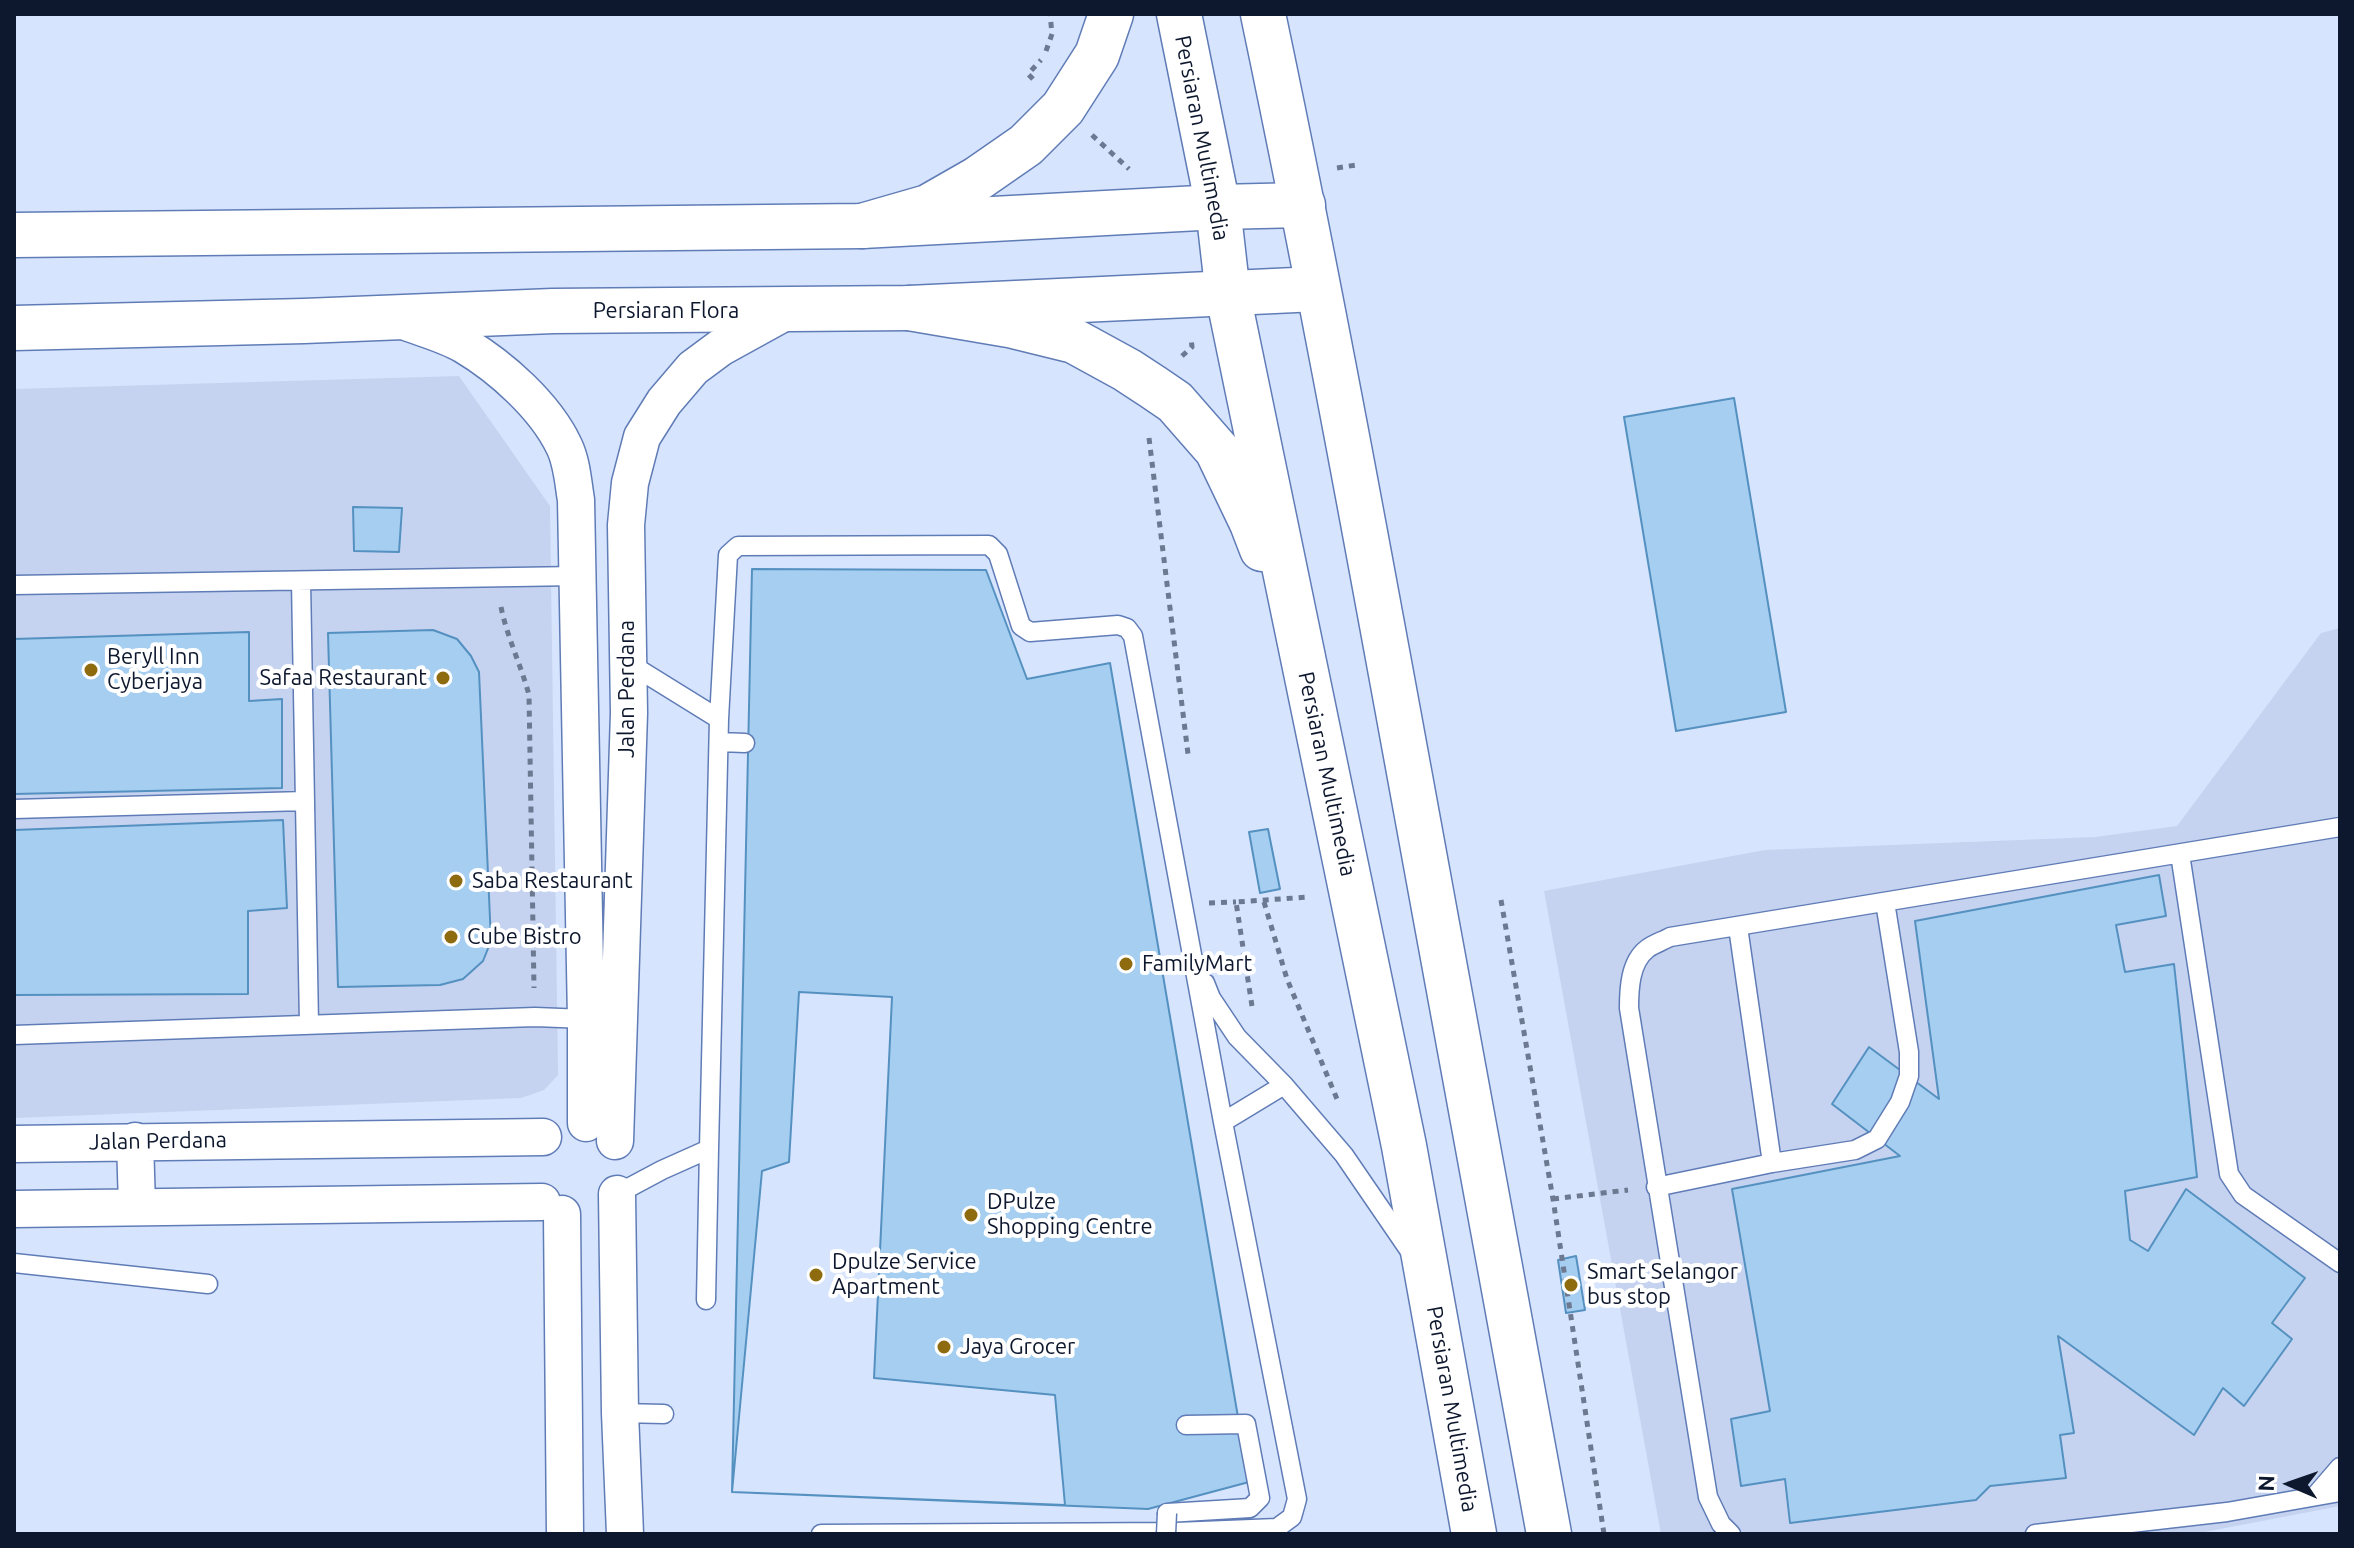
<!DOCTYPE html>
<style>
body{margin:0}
#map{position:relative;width:2354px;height:1548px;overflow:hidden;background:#d7e4fe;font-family:Ubuntu,sans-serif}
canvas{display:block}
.frame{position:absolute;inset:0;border:16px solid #0d172e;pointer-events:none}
.north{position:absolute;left:2250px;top:1444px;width:80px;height:80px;-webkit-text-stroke:6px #fff;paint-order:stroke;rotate:272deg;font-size:22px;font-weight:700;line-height:32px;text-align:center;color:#0d172e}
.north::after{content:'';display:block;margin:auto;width:28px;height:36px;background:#0d172e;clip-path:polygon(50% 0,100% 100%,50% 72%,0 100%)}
</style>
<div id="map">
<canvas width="2354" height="1548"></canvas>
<div class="frame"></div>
<div class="north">N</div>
</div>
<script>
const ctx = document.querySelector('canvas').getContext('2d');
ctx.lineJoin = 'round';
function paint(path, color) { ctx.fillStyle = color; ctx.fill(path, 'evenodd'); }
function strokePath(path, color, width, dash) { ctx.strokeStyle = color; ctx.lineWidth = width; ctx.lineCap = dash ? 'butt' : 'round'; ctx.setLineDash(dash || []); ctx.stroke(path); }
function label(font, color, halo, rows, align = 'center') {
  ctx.font = font + ' Ubuntu,sans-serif'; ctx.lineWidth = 8; ctx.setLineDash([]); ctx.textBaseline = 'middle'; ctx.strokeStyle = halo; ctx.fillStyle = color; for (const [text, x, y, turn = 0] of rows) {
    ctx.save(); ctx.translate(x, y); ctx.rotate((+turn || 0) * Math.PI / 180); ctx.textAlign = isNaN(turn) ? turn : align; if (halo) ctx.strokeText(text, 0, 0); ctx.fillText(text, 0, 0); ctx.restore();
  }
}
paint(new Path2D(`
 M 459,376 L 550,506 L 558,1075 L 544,1090 L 521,1098 L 14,1118 L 14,389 Z
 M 2340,628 L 2340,1506 L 2194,1534 L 1661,1534 L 1544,891 L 1765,850 L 2095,837 L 2177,826 L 2321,633 Z`), '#c5d3f0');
const building = new Path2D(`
 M 1734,398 L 1786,712 L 1676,731 L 1624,417 Z
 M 353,507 L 402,508 L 399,552 L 354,551 Z
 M 752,569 L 986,570 L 1027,679 L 1110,663 L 1249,1482 L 1148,1509 L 732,1492 Z
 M 433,630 L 457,639 L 471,656 L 479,672 L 491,941 L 483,961 L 463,979 L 440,985 L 338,987 L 328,633 Z
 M 249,632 L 249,701 L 282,699 L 282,788 L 14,794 L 14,639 Z
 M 283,820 L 287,908 L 248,911 L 248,994 L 14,995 L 14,830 Z
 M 1268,829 L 1280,889 L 1260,893 L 1249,832 Z
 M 2159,875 L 2166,916 L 2116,925 L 2125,972 L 2174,964 L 2197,1177 L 2125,1191 L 2130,1240 L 2148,1251 L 2186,1189 L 2305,1278 L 2272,1323 L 2292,1339 L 2244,1406 L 2223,1388 L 2194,1435 L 2058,1336 L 2074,1433 L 2060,1435 L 2066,1478 L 1990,1486 L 1976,1500 L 1790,1523 L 1785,1479 L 1741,1486 L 1731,1419 L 1770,1411 L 1732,1189 L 1900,1156 L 1832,1104 L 1869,1047 L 1939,1099 L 1915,921 Z
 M 799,992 L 892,997 L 874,1378 L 1055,1395 L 1065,1505 L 732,1492 L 762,1171 L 789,1162 Z
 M 1576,1256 L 1585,1310 L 1566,1313 L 1558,1260 Z`);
paint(building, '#a6cef0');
strokePath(building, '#5591c0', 2);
const lane = new Path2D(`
 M 301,581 L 309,1024
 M 14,585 L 577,576
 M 627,662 L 719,719
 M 719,742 L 745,743
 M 14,809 L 305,801
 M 2180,854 L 2229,1174 L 2243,1195 L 2340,1263
 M 1738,927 L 1772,1163
 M 1205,983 L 1211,998 L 1237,1037 L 1284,1085 L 1344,1155 L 1409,1250
 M 14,1035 L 535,1017 L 586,1019
 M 1223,1122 L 1284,1085
 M 1656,1187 L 1772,1163 L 1855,1150 L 1877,1139 L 1900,1102 L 1909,1076 L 1909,1052 L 1885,902
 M 617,1194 L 662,1170 L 709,1149 L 719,719 L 728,555 L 738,546 L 989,545 L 998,554 L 1021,626 L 1030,632 L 1118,625 L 1127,628 L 1133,636 L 1223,1122 L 1297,1499 L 1292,1517 L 1277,1528 L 1176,1532 L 821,1534
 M 14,1263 L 208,1284
 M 706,1300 L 709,1149
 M 620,1413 L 664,1414
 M 2315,1496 L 2340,1467
 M 1167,1513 L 1250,1508 L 1260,1498 L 1246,1424 L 1186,1425
 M 1731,1534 L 1721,1524 L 1708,1497 L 1629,1008 C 1629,989 1630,962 1647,949 C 1653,944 1663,941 1670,937 L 2340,827
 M 2035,1534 L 2227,1512 L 2340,1492`);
const street = new Path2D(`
 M 401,320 C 421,328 445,334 464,345 C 501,367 545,406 564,446 C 572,462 573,482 576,500 L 586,1019 L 586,1123
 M 135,1141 L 137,1206
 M 615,1141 L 629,713 L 626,525 L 630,483 L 642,437 L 664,402 L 693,368 L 720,348 L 789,310
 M 14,1144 L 543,1137
 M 617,1194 L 620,1413 L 625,1534
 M 14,1209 L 542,1202
 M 562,1214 L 565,1534`);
const secondary = new Path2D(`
 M 14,235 L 862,226 L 1218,207 L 1303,205
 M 14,328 L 304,321 L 553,311 L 909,308 L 1317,289`);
const primary = new Path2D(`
 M 1179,14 L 1218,207 L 1228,295 L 1404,1146 L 1474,1534
 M 1263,14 C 1327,318 1382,624 1438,930 C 1474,1132 1513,1332 1549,1534
 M 862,226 L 928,207 L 977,179 L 1026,145 L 1063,108 L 1097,55 L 1111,14
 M 909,308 L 1009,325 L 1074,341 L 1127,370 L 1153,387 L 1175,402 L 1217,450 L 1252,523 L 1262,549`);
strokePath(lane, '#607cb6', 21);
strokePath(street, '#607cb6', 39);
strokePath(secondary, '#607cb6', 47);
strokePath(primary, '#607cb6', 47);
strokePath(new Path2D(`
 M 1046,51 L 1052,34 L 1050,14
 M 1033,79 L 1028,74 L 1041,60
 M 1092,135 L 1129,169
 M 1337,168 L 1356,165
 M 1182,356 L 1192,347 L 1191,338
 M 1149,438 L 1188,754
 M 501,607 C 507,637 521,665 529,695 L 534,988
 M 1501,900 L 1553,1199 L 1604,1534
 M 1264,902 L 1287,979 L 1337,1099
 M 1209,903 L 1236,902
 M 1252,1006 L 1236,902 L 1309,897
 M 1553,1199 L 1628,1190`), '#6d7891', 5, [6, 6]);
strokePath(lane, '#fff', 18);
strokePath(street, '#fff', 36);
strokePath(secondary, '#fff', 44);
strokePath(primary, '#fff', 44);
const laneBridge = new Path2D(`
 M 1166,1534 L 1167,1513`);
strokePath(laneBridge, '#607cb6', 21, []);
strokePath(laneBridge, '#fff', 18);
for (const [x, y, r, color] of [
 [91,670,8,"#8f6b10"],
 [443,678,8,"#8f6b10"],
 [456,881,8,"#8f6b10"],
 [451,937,8,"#8f6b10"],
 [1126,964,8,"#8f6b10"],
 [971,1215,8,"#8f6b10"],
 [816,1275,8,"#8f6b10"],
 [1571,1285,8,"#8f6b10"],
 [944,1347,8,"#8f6b10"]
]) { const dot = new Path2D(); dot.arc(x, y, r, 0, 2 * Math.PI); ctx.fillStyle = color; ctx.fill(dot); strokePath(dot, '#fff', 3); }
label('22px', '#0d172e', '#fff', [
 ["Persiaran Multimedia",1202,138,79],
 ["Persiaran Flora",666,311],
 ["Jalan Perdana",627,689,-90],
 ["Persiaran Multimedia",1327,774,78],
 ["Jalan Perdana",158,1141,-1],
 ["Persiaran Multimedia",1452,1409,80]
]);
label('22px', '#0d172e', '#fff', [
 ["Beryll Inn",107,657],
 ["Cyberjaya",107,682],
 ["Safaa Restaurant",427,678,"right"],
 ["Saba Restaurant",472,881],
 ["Cube Bistro",467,937],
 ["FamilyMart",1142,964],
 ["DPulze",987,1202],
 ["Shopping Centre",987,1227],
 ["Dpulze Service",832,1262],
 ["Apartment",832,1287],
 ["Smart Selangor",1587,1272],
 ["bus stop",1587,1297],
 ["Jaya Grocer",960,1347]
], 'left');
</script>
